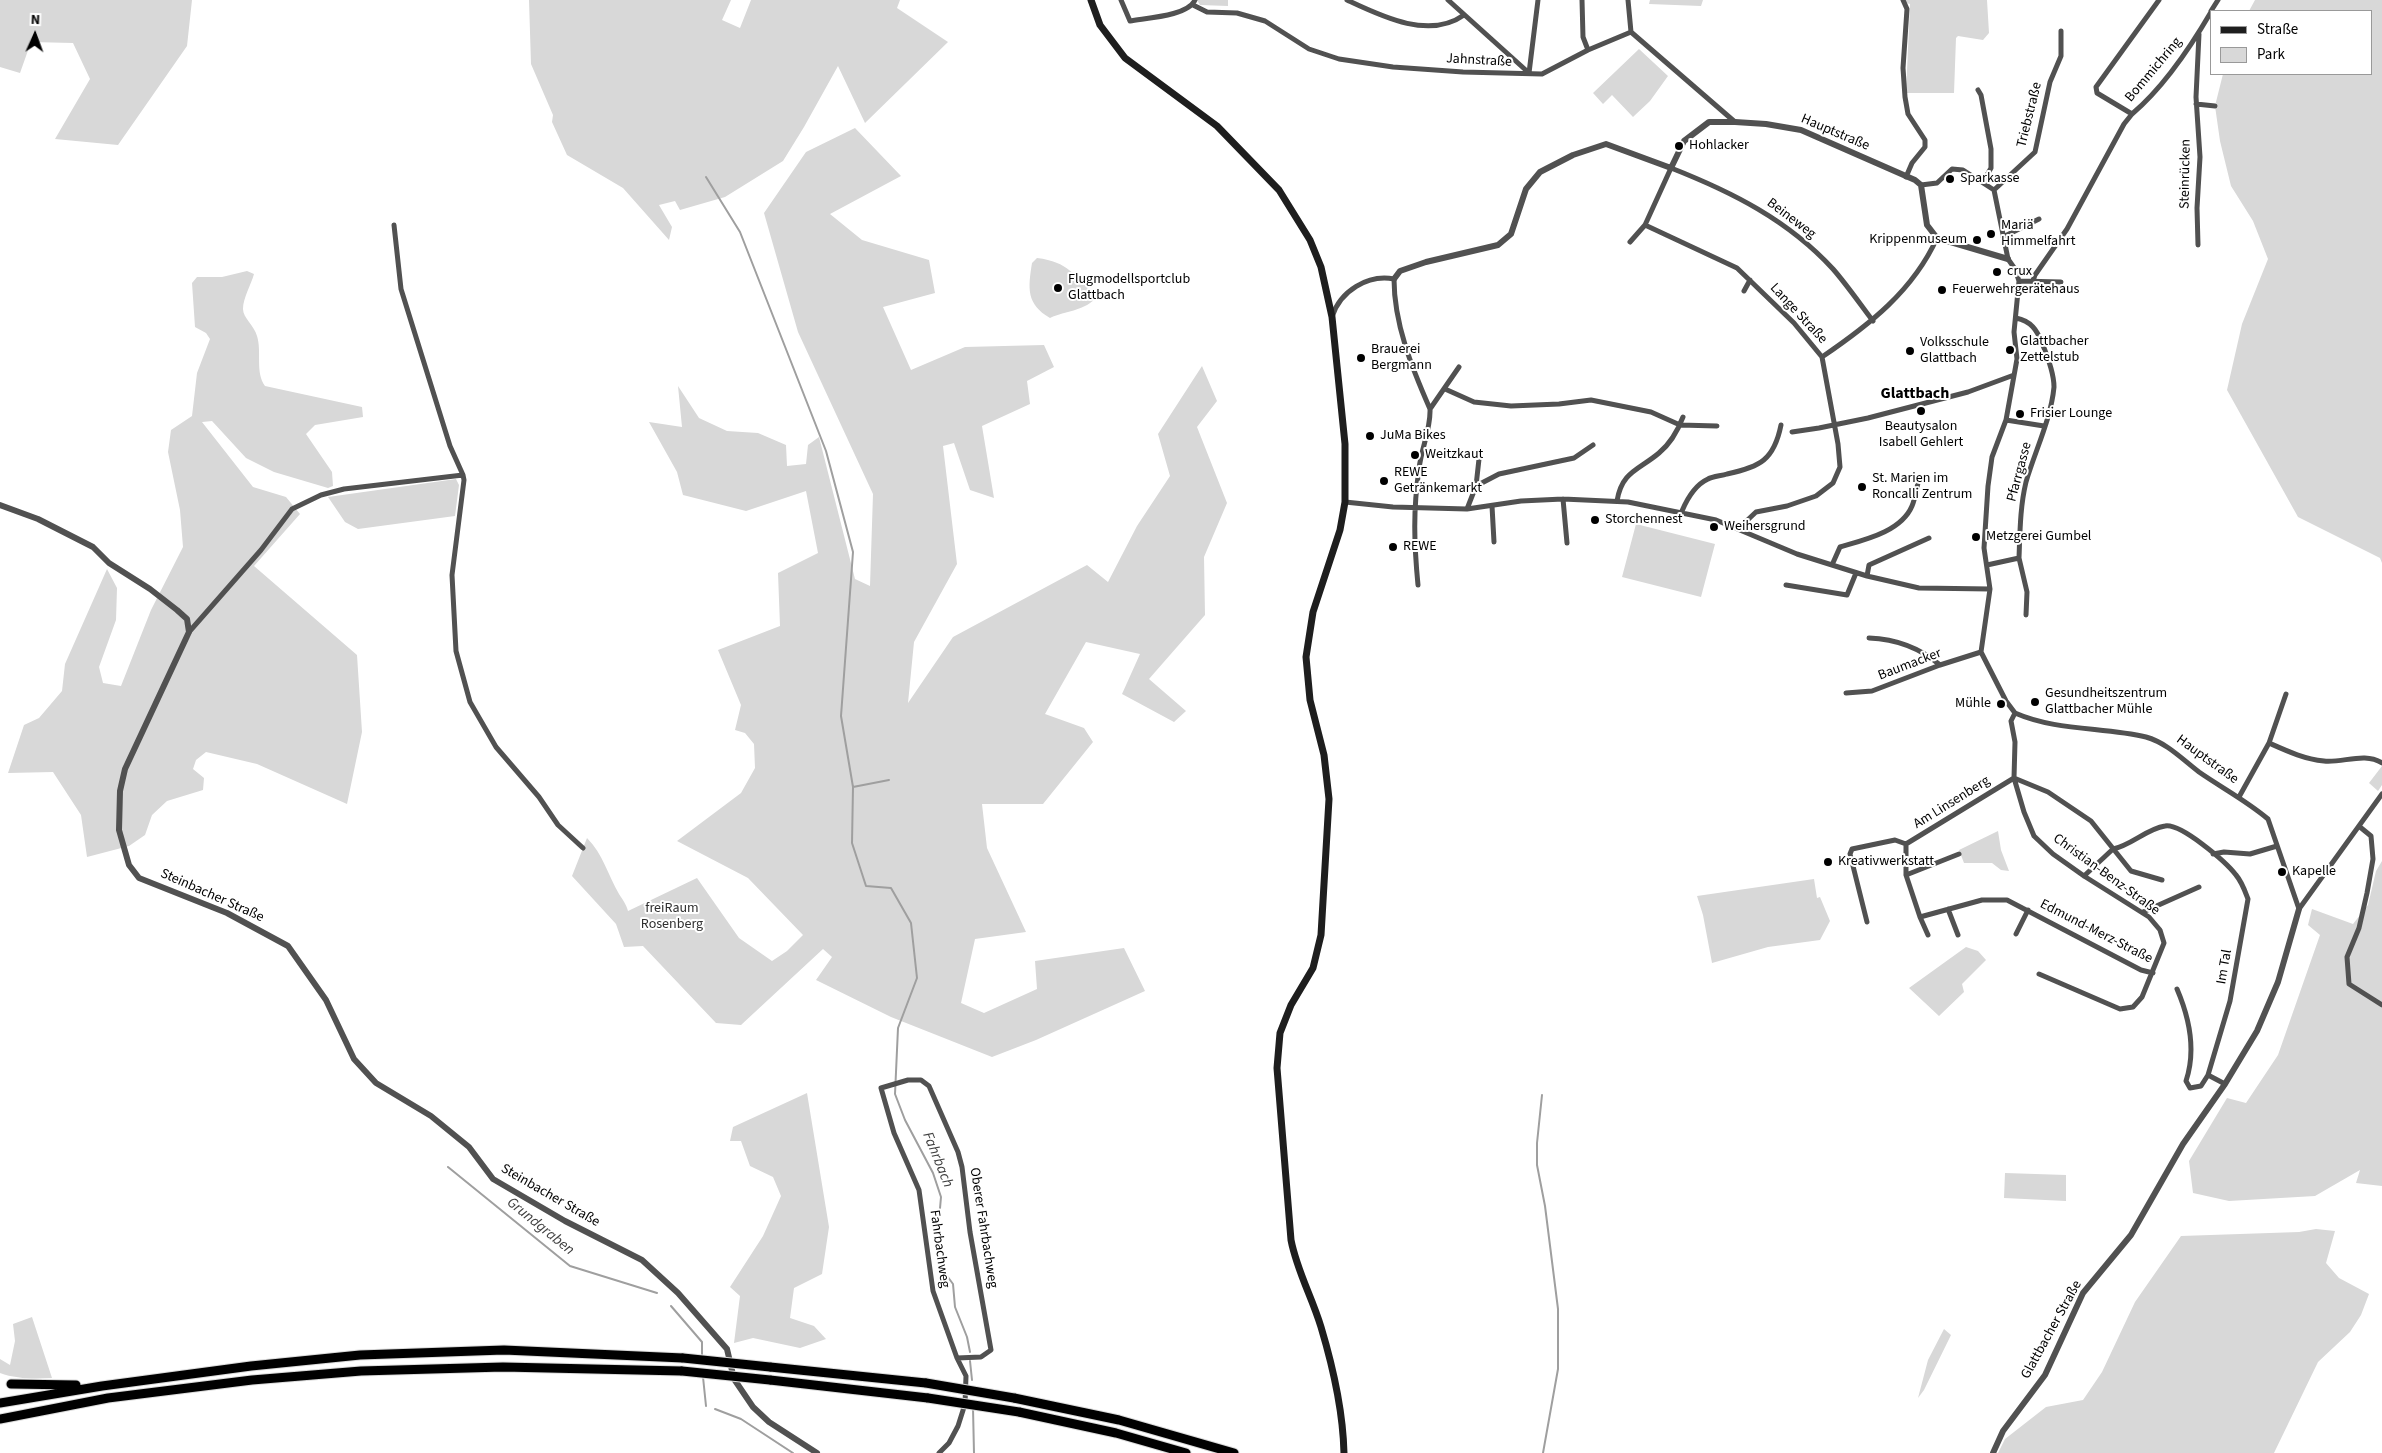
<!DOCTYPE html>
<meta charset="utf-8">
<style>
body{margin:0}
#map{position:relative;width:2382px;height:1453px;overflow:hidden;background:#fff;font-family:"Source Sans 3",sans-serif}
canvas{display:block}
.legend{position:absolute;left:2210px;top:10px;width:162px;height:65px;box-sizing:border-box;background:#fff;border:1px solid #999;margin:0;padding:6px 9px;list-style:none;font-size:15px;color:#000}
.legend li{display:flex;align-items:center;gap:10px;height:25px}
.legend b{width:25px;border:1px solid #999}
.north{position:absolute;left:10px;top:10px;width:50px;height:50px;-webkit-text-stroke:4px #fff;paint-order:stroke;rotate:2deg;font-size:14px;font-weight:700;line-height:20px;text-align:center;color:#000}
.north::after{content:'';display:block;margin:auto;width:18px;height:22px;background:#000;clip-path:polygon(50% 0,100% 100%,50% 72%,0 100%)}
</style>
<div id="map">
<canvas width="2382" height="1453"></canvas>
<ul class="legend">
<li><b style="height:6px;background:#1e1e1e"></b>Straße</li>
<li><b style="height:14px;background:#d8d8d8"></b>Park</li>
</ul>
<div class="north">N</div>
</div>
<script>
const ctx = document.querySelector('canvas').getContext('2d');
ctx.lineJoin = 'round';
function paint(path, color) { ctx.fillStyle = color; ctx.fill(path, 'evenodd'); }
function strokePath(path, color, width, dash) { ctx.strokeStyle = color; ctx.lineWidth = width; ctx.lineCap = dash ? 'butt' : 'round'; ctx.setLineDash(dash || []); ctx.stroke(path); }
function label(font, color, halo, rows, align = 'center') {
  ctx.font = font + ' "Source Sans 3",sans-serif'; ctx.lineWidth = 4; ctx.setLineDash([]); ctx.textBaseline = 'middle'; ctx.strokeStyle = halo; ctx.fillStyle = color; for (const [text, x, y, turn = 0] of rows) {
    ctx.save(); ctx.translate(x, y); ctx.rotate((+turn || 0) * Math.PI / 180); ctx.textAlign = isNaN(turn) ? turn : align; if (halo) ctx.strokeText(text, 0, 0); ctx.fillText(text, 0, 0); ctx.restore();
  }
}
paint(new Path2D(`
 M 0,0 L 192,0 L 187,46 L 118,145 L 55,139 L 90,79 L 73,43 L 31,42 L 20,73 L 0,67 Z
 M 529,0 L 731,0 L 722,20 L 740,28 L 751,0 L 900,0 L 897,8 L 948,42 L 865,123 L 838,66 L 804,127 L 783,161 L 725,197 L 680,210 L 675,201 L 659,205 L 672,227 L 669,240 L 623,188 L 567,155 L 552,122 L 553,115 L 531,64 Z
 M 1197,0 L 1228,0 L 1228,6 L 1200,5 Z
 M 1650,0 L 1703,0 L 1701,6 L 1649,4 Z
 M 1905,0 L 1987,0 L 1989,33 L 1983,40 L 1958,36 L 1956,38 L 1954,93 L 1906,93 L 1910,4 L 1906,3 Z
 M 2255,0 L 2382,0 L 2382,563 L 2380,558 L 2298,517 L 2227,390 L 2242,324 L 2268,259 L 2253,221 L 2231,186 L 2220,141 L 2215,106 L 2223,74 L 2371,74 L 2371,11 L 2249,11 Z
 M 1639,49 L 1668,76 L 1650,101 L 1633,117 L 1612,95 L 1603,104 L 1593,93 Z
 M 855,128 L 901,176 L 830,214 L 862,240 L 929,260 L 935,293 L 883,307 L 911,370 L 965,347 L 1044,345 L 1054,367 L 1027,381 L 1030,404 L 982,426 L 994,498 L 970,490 L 954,443 L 943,446 L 957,564 L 914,642 L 908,703 L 953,637 L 1087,565 L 1108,582 L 1137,526 L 1170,476 L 1158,434 L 1202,366 L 1217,401 L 1197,427 L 1227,503 L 1204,557 L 1205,615 L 1149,679 L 1186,711 L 1174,722 L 1122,694 L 1140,654 L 1086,642 L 1045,714 L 1084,728 L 1093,742 L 1043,804 L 982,804 L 987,848 L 1026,932 L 975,939 L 961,1003 L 984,1013 L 1037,989 L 1035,961 L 1124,948 L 1145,991 L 1036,1040 L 992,1057 L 891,1017 L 816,980 L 832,957 L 823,949 L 741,1025 L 716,1023 L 643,946 L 624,947 L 616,924 L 572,876 L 587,838 C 603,854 608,875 619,894 C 623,900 626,904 628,911 L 697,878 L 739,938 L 772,961 L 787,951 L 803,935 L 748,878 L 677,841 L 741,793 L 755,768 L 754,744 L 745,733 L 735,730 L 741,705 L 718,650 L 780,626 L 778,573 L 818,553 L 806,491 L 746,511 L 683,495 L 677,472 L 649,422 L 682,427 L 678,386 L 699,418 L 727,431 L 758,433 L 786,445 L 787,466 L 806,464 L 808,445 L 819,437 L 855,579 L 870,586 L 873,494 L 798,332 L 764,213 L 806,152 Z
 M 1037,258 C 1069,262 1073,275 1095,294 L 1095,299 C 1081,312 1067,310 1050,318 C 1026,304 1028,288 1032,263 Z
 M 247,271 L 254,274 C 251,285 243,298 243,309 C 243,318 254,325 257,336 C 262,352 255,372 265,386 L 362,407 L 363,417 L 315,425 L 306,434 L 332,472 L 333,486 L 328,488 L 274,472 L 246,458 L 212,421 L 202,422 L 253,487 L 286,497 L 300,514 L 254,566 L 357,655 L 362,732 L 347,804 L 257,764 L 206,752 L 196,760 L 193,769 L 204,778 L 203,790 L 167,801 L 152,815 L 145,835 L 129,846 L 87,857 L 81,815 L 53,772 L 8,773 L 24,725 L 39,718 L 62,691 L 65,664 L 107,569 L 117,588 L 116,620 L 99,667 L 103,683 L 121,686 L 151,610 L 183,547 L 180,510 L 168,452 L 171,430 L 192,416 L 197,373 L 210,339 L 206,333 L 195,327 L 192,283 L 197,277 L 222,277 Z
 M 456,479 L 459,485 L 455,516 L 358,529 L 345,522 L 328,497 Z
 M 1636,524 L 1715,544 L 1701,597 L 1622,577 Z
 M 2382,766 L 2382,785 L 2378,791 L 2369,783 Z
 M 1998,831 L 2001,850 L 2009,871 L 2001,870 L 1992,863 L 1964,863 L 1959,850 Z
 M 2382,861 L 2382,1186 L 2356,1183 L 2360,1170 L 2315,1196 L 2229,1201 L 2193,1193 L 2189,1161 L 2227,1098 L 2246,1103 L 2278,1055 L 2320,935 L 2308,925 L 2312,909 L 2353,924 L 2368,905 L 2376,871 Z
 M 1814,879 L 1817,898 L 1820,897 L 1830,921 L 1820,940 L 1768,947 L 1712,963 L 1703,915 L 1697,896 Z
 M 1966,947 L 1978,951 L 1986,960 L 1962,984 L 1964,992 L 1939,1016 L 1909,988 Z
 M 807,1093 L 829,1227 L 822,1274 L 794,1288 L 790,1318 L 814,1326 L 826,1339 L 800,1348 L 753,1338 L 734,1343 L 740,1296 L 730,1287 L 763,1236 L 781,1196 L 773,1177 L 750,1166 L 741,1141 L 730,1141 L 733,1127 Z
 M 2005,1173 L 2066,1175 L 2066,1201 L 2004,1198 Z
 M 2316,1229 L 2335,1231 L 2326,1263 L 2339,1278 L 2369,1294 L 2361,1315 L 2350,1332 L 2318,1362 L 2274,1453 L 1998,1453 L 2005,1439 L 2046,1407 L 2083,1400 L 2102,1372 L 2135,1302 L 2181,1236 L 2299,1232 Z
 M 32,1317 L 52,1378 C 35,1379 16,1379 0,1373 L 0,1359 L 10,1365 L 15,1341 L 13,1324 Z
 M 1944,1329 L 1951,1335 L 1924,1390 L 1918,1398 L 1928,1360 Z`), '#d8d8d8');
strokePath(new Path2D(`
 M 706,177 L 740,232 L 826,451 L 853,552 L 841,716 L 853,787 L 852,843 L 866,886 L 891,888 L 911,923 L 917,978 L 898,1028 L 895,1094 L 905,1120 L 933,1173 L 941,1197 L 937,1242 L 939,1265 L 953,1284 L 955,1307 L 967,1337 L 970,1352
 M 853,787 L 889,780
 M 1542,1095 L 1537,1143 L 1537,1165 L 1545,1206 L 1558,1309 L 1558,1369 L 1543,1453
 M 448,1167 L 570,1266 L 657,1293
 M 671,1306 L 702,1342 L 702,1357
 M 970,1361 L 972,1380
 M 703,1377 L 706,1406
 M 973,1408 L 974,1453
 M 715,1409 L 741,1419 L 793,1453`), '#9f9f9f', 2);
const motorway = new Path2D(`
 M 770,1367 L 926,1383
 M 770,1380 L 928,1398
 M 11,1384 L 76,1385
 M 1014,1398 L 1119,1420 L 1234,1453
 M 0,1403 L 102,1386 L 251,1366 L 360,1355 L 504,1350 L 683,1358
 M 1019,1412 L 1116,1433 L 1186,1453
 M 0,1419 L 108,1398 L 252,1380 L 361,1371 L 503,1367 L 682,1371`);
strokePath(motorway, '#dbdbdb', 11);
strokePath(new Path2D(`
 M 1121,0 L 1130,21 C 1146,18 1188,16 1195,0
 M 1347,0 C 1381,16 1429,40 1464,15
 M 1448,0 L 1529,73
 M 1582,0 L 1583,37 L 1588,50
 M 1628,0 L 1631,32
 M 1903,0 L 1907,9 L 1903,68 L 1905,97 L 1908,114 L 1925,140 L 1925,147 L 1912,163 L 1906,177
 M 2159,0 L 2096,87 L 2097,93 L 2132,114 C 2164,87 2190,48 2211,12
 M 1193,5 L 1207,12 L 1237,13 L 1265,21 L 1309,49 L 1339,59 L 1393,67 L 1463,72 L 1542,74 L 1588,50 L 1631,32 L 1735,122
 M 2211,11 L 2218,0
 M 1529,73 L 1538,0
 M 1978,90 L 1981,95 L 1991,149 L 1991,168 L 1983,182
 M 2196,104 L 2215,106
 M 1921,185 L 1937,183 L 1952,169 L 1963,170 L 1994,190 L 2008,259 L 2015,269 L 2019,281 L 2014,332 L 2017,359 L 2006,420 L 1992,457 L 1988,486 L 1984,548 L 1990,589 L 1981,652 L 2006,701 L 2015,713 C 2056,731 2103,727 2146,737 C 2167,743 2182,759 2199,772 C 2222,788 2247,801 2268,819 L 2299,909
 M 1994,190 L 2035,152 L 2050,82 L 2061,56 L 2061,31
 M 394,225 L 401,289 L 450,446 L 463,475
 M 1645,225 L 1737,268 L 1794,323 L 1822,357 L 1838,444 L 1840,467 L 1833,483 L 1816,496 L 1787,506 L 1756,512 L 1738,529
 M 2003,237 L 2039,219
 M 1630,242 L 1645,225 L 1671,168 C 1732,192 1788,220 1833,269 C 1847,285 1860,304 1873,321
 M 2198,245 L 2197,208 L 2200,157 L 2196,97 L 2199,34
 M 2019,281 L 2061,282
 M 2033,281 L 2035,275 L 2067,229 L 2124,124 L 2132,114
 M 1744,291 L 1750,280
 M 1332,317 C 1340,291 1368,274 1394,279 C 1394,324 1412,368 1430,409 C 1431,429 1421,449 1419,469 C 1413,510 1414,543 1418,585
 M 1822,357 C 1869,325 1913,291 1937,238
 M 1445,389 L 1474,402 L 1511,406 L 1559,404 L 1591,400 L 1651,412 L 1680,425 L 1717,426
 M 1430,409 L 1459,367
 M 2006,420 L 2044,426
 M 1792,432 L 1819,428 L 1868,418 L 1968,392 L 2014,375
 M 1476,486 L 1479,459
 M 1563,499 L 1567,543
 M 1617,501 C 1622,471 1639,470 1659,453 C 1670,444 1678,430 1683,417
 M 1345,502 L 1393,507 L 1467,509 L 1521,501 L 1563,499 L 1628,502 L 1716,520 L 1797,554 L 1867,576 L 1919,588 L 1990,589
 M 1492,506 L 1494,542
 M 1467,509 L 1476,486 L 1499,474 L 1574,458 L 1593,445
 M 1682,511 C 1687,499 1695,485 1708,479 C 1713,476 1721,476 1727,474 C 1760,467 1774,460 1781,425
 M 2019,558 L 2027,592 L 2026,615
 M 1832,565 L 1840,547 C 1864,540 1901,532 1912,506 C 1915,499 1916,491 1918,483
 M 1987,565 L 2019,558 C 2020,532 2020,507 2026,482 C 2035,451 2051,419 2054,387 C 2054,374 2047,355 2042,343 C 2037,330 2031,321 2016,318
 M 1867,576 L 1869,565 L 1929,538
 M 1786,585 L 1847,595 L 1856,573
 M 189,632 L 261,550 L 292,509 L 321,495 L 344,489 L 463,475 L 464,480 L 452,575 L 456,651 L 470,702 L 496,747 L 539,797 L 558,825 L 583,848
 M 1869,638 C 1895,639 1920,648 1940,665
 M 1846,693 L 1872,691 L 1940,665 L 1981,652
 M 2015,713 L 2011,721 L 2015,742 L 2014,778 L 2024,812 L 2034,836 L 2053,854 L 2084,876 L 2149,917 L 2160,930 L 2164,943 L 2142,997 L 2133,1007 L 2120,1009 L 2039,974
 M 2269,743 C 2287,751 2304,759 2324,761 C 2343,763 2365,752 2382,763
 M 2014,778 L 2048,792 L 2091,821 L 2131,871 L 2162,880
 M 2239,797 L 2269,743 L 2286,694
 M 2360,827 L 2371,836 L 2373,859 L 2367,893 L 2359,928 L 2347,957 L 2349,984 L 2382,1005
 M 2113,849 C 2132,845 2146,829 2165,826 C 2181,823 2226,862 2236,875 C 2242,882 2245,891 2248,899 L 2230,1001 L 2208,1075 L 2225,1084
 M 2213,854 L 2224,852 L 2250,854 L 2277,846
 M 1906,875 L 1959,854
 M 2084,876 L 2113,849
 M 1948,909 L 1958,935
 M 2299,909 L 2382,794
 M 2143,912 L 2199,887
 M 1920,917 L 1982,900 L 2007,900 L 2141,970 L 2153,973
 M 1867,922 L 1850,854 L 1852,849 L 1895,840 L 1906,844
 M 2016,934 L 2028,910
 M 1928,935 L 1920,917 L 1906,875 L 1906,844 L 2014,778
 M 2177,989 C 2189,1017 2196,1051 2186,1081 L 2190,1088 L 2201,1086 L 2208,1075
 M 939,1453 L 949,1443 L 958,1426 L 965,1404 L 966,1376 L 957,1358 L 933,1291 L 919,1190 L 894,1133 L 881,1088 L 908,1080 L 921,1080 L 929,1086 L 958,1152 L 962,1167 L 970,1232 L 991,1350 L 981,1357 L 957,1358`), '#515151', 5);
strokePath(new Path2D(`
 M 1394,279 L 1400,271 L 1426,262 L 1498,245 L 1511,234 L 1526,189 L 1540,172 L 1573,155 L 1606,144 L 1671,168 L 1684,141 L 1709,122 L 1735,122 L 1766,124 L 1801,130 L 1915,180 L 1921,185 L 1927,225 L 1937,238 L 2008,259
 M 0,505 L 38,519 L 93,547 L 109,563 L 150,589 L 177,610 L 187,619 L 189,632 L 125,769 L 120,791 L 119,830 L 129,865 L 139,878 L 227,913 L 288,946 L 326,1000 L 354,1059 L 376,1083 L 431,1116 L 469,1147 L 493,1179 L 565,1221 L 642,1260 L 678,1293 L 727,1349 L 734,1379 L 753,1407 L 769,1422 L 817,1453
 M 1993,1453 L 2003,1431 L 2045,1375 L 2083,1293 L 2131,1235 L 2183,1144 L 2225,1084 L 2257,1031 L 2278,982 L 2299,909`), '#515151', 6);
strokePath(new Path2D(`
 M 1091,0 L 1100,25 L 1125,58 L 1217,126 L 1279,190 L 1310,240 L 1321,267 L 1332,317 L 1345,444 L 1345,502 L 1340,530 L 1313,612 L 1306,657 L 1310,700 L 1324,755 L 1329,799 L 1321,935 L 1313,968 L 1291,1005 L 1280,1033 L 1277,1068 L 1291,1240 C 1297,1271 1312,1297 1321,1327 C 1333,1367 1343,1411 1344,1453`), '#1e1e1e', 7);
strokePath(motorway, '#000', 9);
const motorwayBridge = new Path2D(`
 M 683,1358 L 770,1367
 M 682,1371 L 770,1380
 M 926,1383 L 1014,1398
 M 928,1398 L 1019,1412`);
strokePath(motorwayBridge, '#dbdbdb', 11, []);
strokePath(motorwayBridge, '#000', 9);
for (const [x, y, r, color] of [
 [1679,146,5,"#000"],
 [1950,179,5,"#000"],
 [1991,234,5,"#000"],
 [1977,240,5,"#000"],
 [1997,272,5,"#000"],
 [1058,288,5,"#000"],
 [1942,290,5,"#000"],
 [2010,350,5,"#000"],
 [1910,351,5,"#000"],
 [1361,358,5,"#000"],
 [1921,411,5,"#000"],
 [2020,414,5,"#000"],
 [1370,436,5,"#000"],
 [1415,455,5,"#000"],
 [1384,481,5,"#000"],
 [1862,487,5,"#000"],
 [1595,520,5,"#000"],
 [1714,527,5,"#000"],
 [1976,537,5,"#000"],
 [1393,547,5,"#000"],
 [2035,702,5,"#000"],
 [2001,704,5,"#000"],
 [1828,862,5,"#000"],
 [2282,872,5,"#000"]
]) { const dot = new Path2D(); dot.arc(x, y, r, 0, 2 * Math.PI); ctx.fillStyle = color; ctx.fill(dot); strokePath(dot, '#fff', 2); }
label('14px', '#000', '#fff', [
 ["Jahnstraße",1479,61,3],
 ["Bommichring",2154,70,-50],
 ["Triebstraße",2030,115,-76],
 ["Hauptstraße",1835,133,23],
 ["Steinrücken",2186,174,-89],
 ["Beineweg",1791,219,37],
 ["Lange Straße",1798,314,47],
 ["Pfarrgasse",2020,472,-75],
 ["Baumacker",1910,665,-21],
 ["Hauptstraße",2207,760,36],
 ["Am Linsenberg",1952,803,-32],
 ["Christian-Benz-Straße",2106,875,36],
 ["Steinbacher Straße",212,896,24],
 ["Edmund-Merz-Straße",2096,932,27],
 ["Im Tal",2225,967,-80],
 ["Steinbacher Straße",550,1196,30],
 ["Oberer Fahrbachweg",983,1228,81],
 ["Fahrbachweg",939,1249,82],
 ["Glattbacher Straße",2052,1330,-61]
]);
label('14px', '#000', '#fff', [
 ["Hohlacker",1689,146],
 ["Sparkasse",1960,179],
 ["Mariä",2001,226],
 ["Himmelfahrt",2001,242],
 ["Krippenmuseum",1967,240,"right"],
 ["crux",2007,272],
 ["Flugmodellsportclub",1068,280],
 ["Glattbach",1068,296],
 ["Feuerwehrgerätehaus",1952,290],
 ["Glattbacher",2020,342],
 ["Zettelstub",2020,358],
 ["Volksschule",1920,343],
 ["Glattbach",1920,359],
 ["Brauerei",1371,350],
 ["Bergmann",1371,366],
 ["Frisier Lounge",2030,414],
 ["Beautysalon",1921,427,"center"],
 ["Isabell Gehlert",1921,443,"center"],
 ["JuMa Bikes",1380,436],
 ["Weitzkaut",1425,455],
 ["REWE",1394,473],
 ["Getränkemarkt",1394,489],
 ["St. Marien im",1872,479],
 ["Roncalli Zentrum",1872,495],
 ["Storchennest",1605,520],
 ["Weihersgrund",1724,527],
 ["Metzgerei Gumbel",1986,537],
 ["REWE",1403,547],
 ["Gesundheitszentrum",2045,694],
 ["Glattbacher Mühle",2045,710],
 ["Mühle",1991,704,"right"],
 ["Kreativwerkstatt",1838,862],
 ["Kapelle",2292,872]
], 'left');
label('14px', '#2f2f2f', '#fff', [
 ["freiRaum",672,909],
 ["Rosenberg",672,925]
]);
label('italic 15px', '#404040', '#fff', [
 ["Fahrbach",937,1160,68],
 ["Grundgraben",540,1227,39]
]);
label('bold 16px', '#000', '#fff', [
 ["Glattbach",1915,394]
]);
</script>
